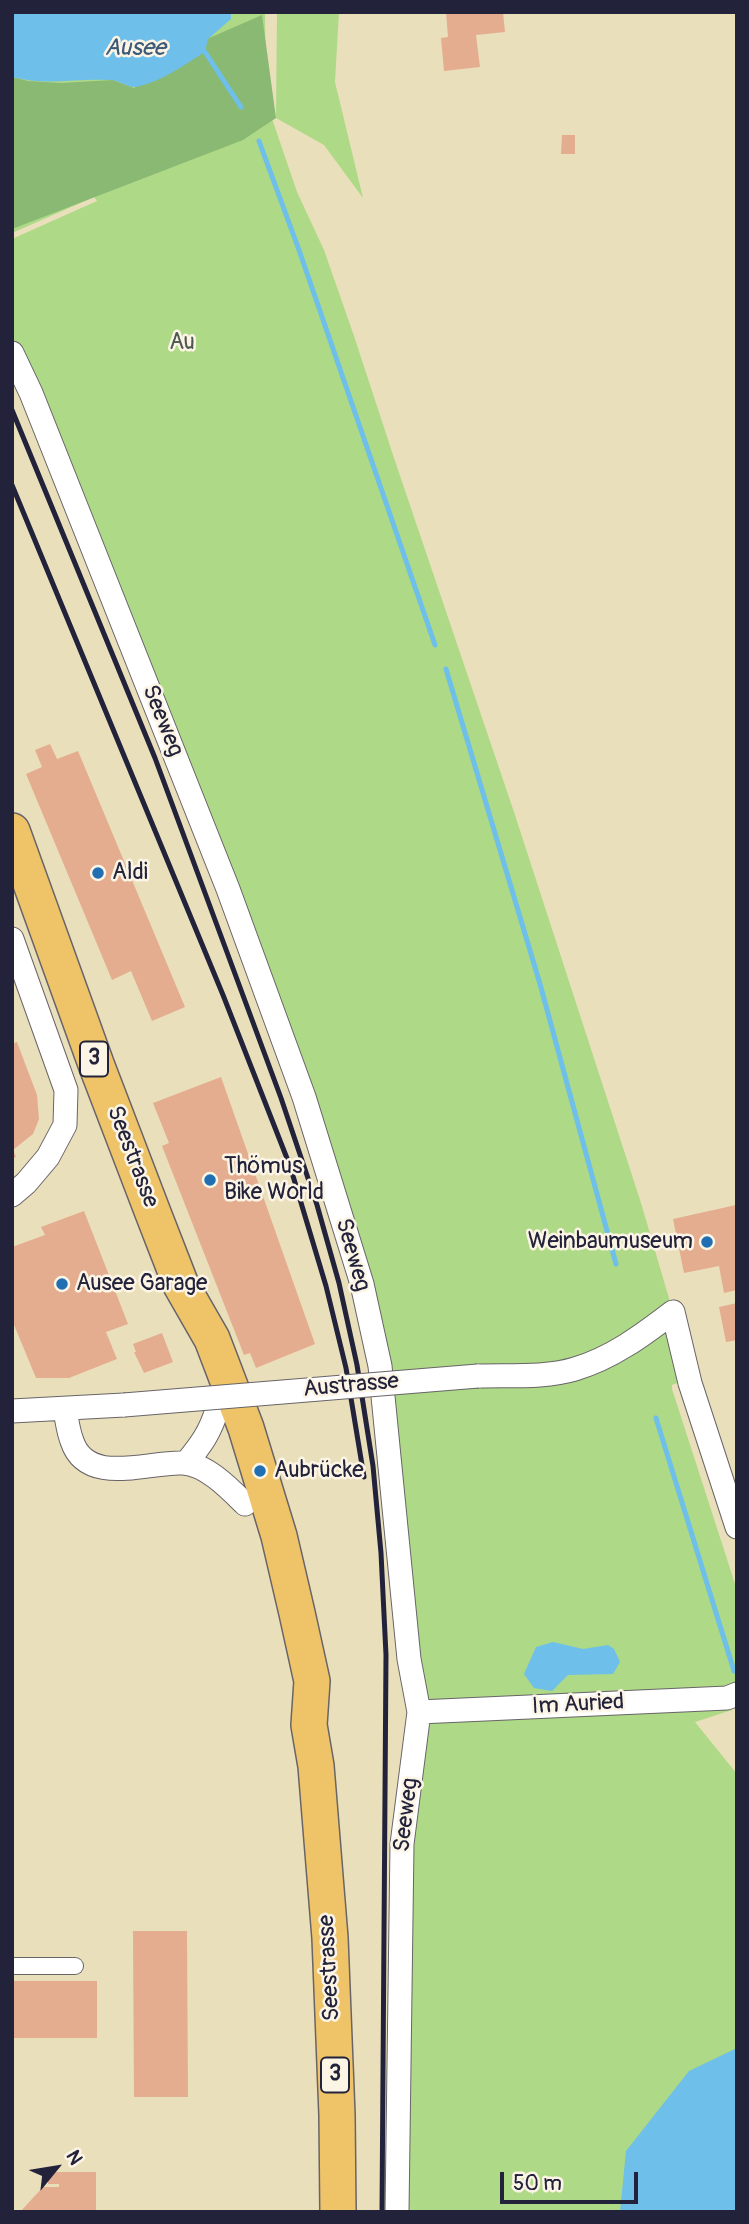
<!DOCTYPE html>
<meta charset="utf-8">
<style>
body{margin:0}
#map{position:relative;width:749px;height:2224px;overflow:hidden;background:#eadfbb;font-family:Pangolin,sans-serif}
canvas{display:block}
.frame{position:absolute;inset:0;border:14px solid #22223b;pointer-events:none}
.north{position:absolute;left:21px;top:2133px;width:70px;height:70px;-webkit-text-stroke:5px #fcf5e5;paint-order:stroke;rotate:60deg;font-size:19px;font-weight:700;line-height:28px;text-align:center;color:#22223b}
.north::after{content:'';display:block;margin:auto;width:24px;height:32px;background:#22223b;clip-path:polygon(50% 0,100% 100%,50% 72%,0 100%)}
.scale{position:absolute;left:500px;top:2172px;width:138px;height:32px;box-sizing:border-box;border:4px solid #22223b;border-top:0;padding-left:9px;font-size:21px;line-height:24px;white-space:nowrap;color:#22223b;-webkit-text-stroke:5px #fcf5e5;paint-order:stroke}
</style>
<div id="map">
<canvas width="749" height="2224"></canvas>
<div class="frame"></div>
<div class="north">N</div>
<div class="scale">50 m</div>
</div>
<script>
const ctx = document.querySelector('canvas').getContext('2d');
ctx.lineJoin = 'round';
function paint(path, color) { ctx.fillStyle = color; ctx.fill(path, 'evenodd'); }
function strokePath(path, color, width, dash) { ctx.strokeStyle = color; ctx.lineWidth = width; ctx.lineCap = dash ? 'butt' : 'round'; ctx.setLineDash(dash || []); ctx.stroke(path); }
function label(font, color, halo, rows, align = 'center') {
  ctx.font = font + ' Pangolin,sans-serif'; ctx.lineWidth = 5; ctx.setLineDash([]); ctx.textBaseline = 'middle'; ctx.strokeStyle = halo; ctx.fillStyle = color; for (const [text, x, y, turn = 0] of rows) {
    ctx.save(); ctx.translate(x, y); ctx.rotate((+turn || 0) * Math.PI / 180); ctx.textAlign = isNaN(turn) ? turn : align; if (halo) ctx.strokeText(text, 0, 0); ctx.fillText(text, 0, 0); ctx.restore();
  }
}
paint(new Path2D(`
 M 12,12 L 265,12 L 266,101 L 297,192 L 324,250 L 354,336 L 395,461 L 514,812 L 641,1203 L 673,1312 L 665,1319 L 668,1341 L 680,1382 L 672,1385 L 672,1389 L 737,1590 L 737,1694 L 727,1698 L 732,1710 L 695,1722 L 737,1774 L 737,2070 L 640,2212 L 397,2212 L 416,1744 L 384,1395 L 304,1097 L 12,353 L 12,239 L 97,201 L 94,197 L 12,233 Z
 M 277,12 L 339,12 L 335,82 L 363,198 L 324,145 L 276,118 Z`), '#aed986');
paint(new Path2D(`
 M 262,15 L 276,118 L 243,140 L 12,229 L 12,77 L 28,81 L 61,83 L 113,80 L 134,88 L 207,39 Z`), '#8ab973');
paint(new Path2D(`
 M 12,12 L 231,12 L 231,19 L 208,39 L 205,52 C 184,65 161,82 136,87 C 128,88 119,80 110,80 C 77,78 45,86 12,77 Z
 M 553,1642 L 583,1649 L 608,1645 L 614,1649 L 620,1662 L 613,1674 L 568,1675 L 552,1691 L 534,1688 L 524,1674 L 536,1647 Z
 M 737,2048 L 737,2212 L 620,2212 L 626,2151 L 689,2071 Z`), '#6ebfe9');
strokePath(new Path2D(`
 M 205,52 L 241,107
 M 259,141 L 299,250 L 435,645
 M 446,669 L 540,984 L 616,1264
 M 656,1418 L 734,1671`), '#6ebfe9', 5);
paint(new Path2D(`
 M 446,12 L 503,12 L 505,32 L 476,35 L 480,67 L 444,71 L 441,38 L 448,37 Z
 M 562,135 L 575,135 L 575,154 L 561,154 Z
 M 50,744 L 57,759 L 78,751 L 185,1007 L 152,1021 L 131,971 L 112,980 L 26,774 L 42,767 L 35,750 Z
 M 17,1042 L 37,1095 L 39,1119 L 33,1134 L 13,1150 L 16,1157 L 12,1158 L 12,1044 Z
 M 221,1077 L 315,1344 L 256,1368 L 250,1353 L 244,1355 L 162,1146 L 169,1143 L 153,1103 Z
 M 736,1205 L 737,1290 L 724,1293 L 719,1266 L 684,1273 L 673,1219 Z
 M 84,1211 L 128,1324 L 106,1332 L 117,1359 L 69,1378 L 36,1378 L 12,1320 L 12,1247 L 45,1235 L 41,1227 Z
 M 737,1303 L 737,1340 L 726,1342 L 719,1307 Z
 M 162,1333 L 173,1362 L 144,1373 L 134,1352 L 136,1352 L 133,1344 Z
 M 133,1931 L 187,1931 L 188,2097 L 134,2097 Z
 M 12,1981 L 97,1981 L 97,2038 L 12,2038 Z
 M 48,2172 L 96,2172 L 96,2212 L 20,2212 L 43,2187 L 59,2187 L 59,2184 L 48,2184 Z`), '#e4ad8f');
const pedestrian = new Path2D(`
 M 12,1966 L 75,1966`);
const minor = new Path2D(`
 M 12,353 L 31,393 L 228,889 L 304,1097 L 362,1284 L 380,1366 L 409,1659 L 419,1712 L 402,1844 L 397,2212
 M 12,939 L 66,1090 L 65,1125 L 48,1157 L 26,1183 L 12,1195
 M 478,1376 C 510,1375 545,1378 575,1369 C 612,1358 643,1335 673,1312 L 690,1383 L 737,1527
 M 65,1410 C 67,1420 68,1431 72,1441 C 87,1487 149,1461 183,1463 C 206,1464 230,1489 245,1504
 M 12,1411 L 124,1405
 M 186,1463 C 201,1445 211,1431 217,1409
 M 419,1712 L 727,1698 L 737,1694`);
const primary = new Path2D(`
 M 12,831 L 96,1064 L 153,1213 L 181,1285 L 212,1339 L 246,1428 L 279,1536 L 297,1613 L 312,1681 L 309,1725 L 316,1766 L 330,1938 L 337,2115 L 338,2212`);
strokePath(pedestrian, '#686468', 18);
strokePath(minor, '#686468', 25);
strokePath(primary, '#686468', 38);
strokePath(pedestrian, '#fff', 16);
strokePath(minor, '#fff', 23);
strokePath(primary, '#efc469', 35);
strokePath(new Path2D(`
 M 12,410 L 155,758 L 281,1098 L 317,1205 L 339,1283 L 357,1365 L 373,1466 L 381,1553 L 386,1655 L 382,2212
 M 12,485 L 223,995 L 290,1166 L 326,1286 L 346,1368 L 364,1477`), '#22223b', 5);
const minorBridge = new Path2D(`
 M 124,1405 L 478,1376`);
strokePath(minorBridge, '#686468', 25, []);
strokePath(minorBridge, '#fff', 23);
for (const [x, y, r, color] of [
 [98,873,7,"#1f6fb2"],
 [210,1180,7,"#1f6fb2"],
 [707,1242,7,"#1f6fb2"],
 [62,1284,7,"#1f6fb2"],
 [260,1471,7,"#1f6fb2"]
]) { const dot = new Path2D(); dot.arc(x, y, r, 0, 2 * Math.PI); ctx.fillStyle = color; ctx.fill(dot); strokePath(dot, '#fcf5e5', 2.5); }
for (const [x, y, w] of [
 [94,1059,28],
 [335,2075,28]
]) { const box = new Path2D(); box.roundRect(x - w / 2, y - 17.5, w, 35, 5); ctx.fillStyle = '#fcf5e5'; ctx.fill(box); strokePath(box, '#22223b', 2); }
label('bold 21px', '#22223b', null, [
 ["3",94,1059],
 ["3",335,2075]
]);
label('23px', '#4c5952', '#fcf5e5', [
 ["Au",182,343]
]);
label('23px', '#22223b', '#fcf5e5', [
 ["Seeweg",162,721,68],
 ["Seestrasse",132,1157,69],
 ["Seeweg",352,1255,74],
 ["Austrasse",351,1386,-5],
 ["Im Auried",578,1705,-3],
 ["Seeweg",407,1815,-83],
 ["Seestrasse",330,1968,-93]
]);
label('23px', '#22223b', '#fcf5e5', [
 ["Aldi",112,873],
 ["Thömus",224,1167],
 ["Bike World",224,1193],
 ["Weinbaumuseum",693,1242,"right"],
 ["Ausee Garage",76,1284],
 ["Aubrücke",274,1471]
], 'left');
label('italic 24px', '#3d5978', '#fcf5e5', [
 ["Ausee",135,49]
]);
</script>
